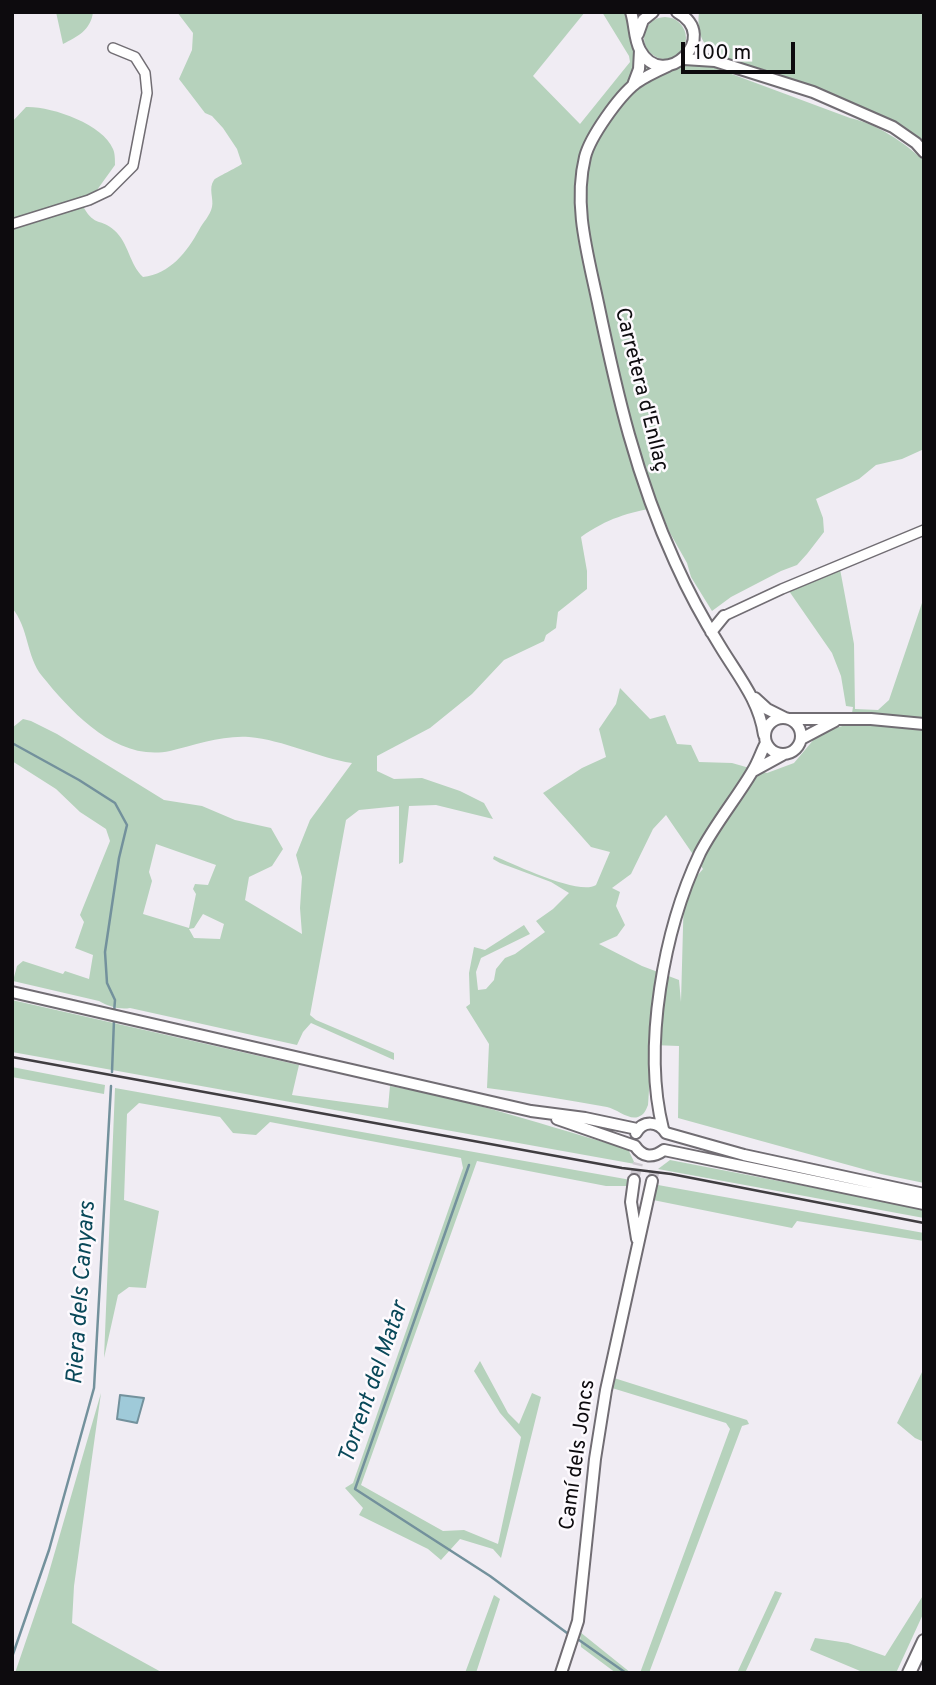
<!DOCTYPE html>
<meta charset="utf-8">
<style>
body{margin:0}
#map{position:relative;width:936px;height:1685px;overflow:hidden;background:#f0ecf3;font-family:Overpass,sans-serif}
canvas{display:block}
.frame{position:absolute;inset:0;border:14px solid #0d0b0e;pointer-events:none}
.scale{position:absolute;left:681px;top:42px;width:114px;height:32px;box-sizing:border-box;border:4px solid #0d0b0e;border-top:0;padding-left:9px;font-size:21px;line-height:24px;white-space:nowrap;color:#0d0b0e;-webkit-text-stroke:5px #fdfafe;paint-order:stroke}
</style>
<div id="map">
<canvas width="936" height="1685"></canvas>
<div class="frame"></div>
<div class="scale">100 m</div>
</div>
<script>
const ctx = document.querySelector('canvas').getContext('2d');
ctx.lineJoin = 'round';
function paint(path, color) { ctx.fillStyle = color; ctx.fill(path, 'evenodd'); }
function strokePath(path, color, width, dash) { ctx.strokeStyle = color; ctx.lineWidth = width; ctx.lineCap = dash ? 'butt' : 'round'; ctx.setLineDash(dash || []); ctx.stroke(path); }
function label(font, color, halo, rows, align = 'center') {
  ctx.font = font + ' Overpass,sans-serif'; ctx.lineWidth = 5; ctx.setLineDash([]); ctx.textBaseline = 'middle'; ctx.strokeStyle = halo; ctx.fillStyle = color; for (const [text, x, y, turn = 0] of rows) {
    ctx.save(); ctx.translate(x, y); ctx.rotate((+turn || 0) * Math.PI / 180); ctx.textAlign = isNaN(turn) ? turn : align; if (halo) ctx.strokeText(text, 0, 0); ctx.fillText(text, 0, 0); ctx.restore();
  }
}
paint(new Path2D(`
 M 56,12 L 93,12 C 91,30 77,37 63,44 Z
 M 177,12 L 585,12 L 533,76 L 580,124 L 630,62 L 629,56 L 602,12 L 625,12 L 628,25 L 656,73 L 684,63 L 702,63 L 850,118 C 877,124 904,142 924,161 L 924,449 L 902,459 L 876,465 L 859,479 L 816,499 L 823,518 L 824,532 L 807,554 L 797,565 L 781,571 L 731,597 L 712,611 L 691,577 L 687,563 L 670,533 L 659,507 C 627,513 608,518 581,537 L 587,571 L 587,589 L 558,612 L 556,628 L 546,635 L 544,641 L 504,660 L 472,694 L 430,728 L 377,756 L 377,771 L 394,779 L 422,778 L 460,791 L 484,803 L 493,819 L 436,805 L 409,806 L 403,862 L 399,864 L 399,806 L 359,810 L 346,820 L 310,1015 L 316,1020 L 394,1053 L 394,1060 L 311,1023 L 303,1032 L 297,1045 L 130,1008 C 119,1010 108,1006 99,1001 L 13,981 L 17,966 L 23,961 L 63,974 L 65,971 L 89,979 L 93,955 L 75,948 L 84,922 L 80,915 L 110,841 L 106,829 L 80,812 L 56,789 L 12,761 L 12,728 L 23,719 L 31,721 L 57,734 L 164,800 L 202,806 L 235,820 L 271,828 L 283,849 L 272,866 L 249,877 L 245,900 L 302,934 L 300,908 L 302,877 L 296,855 L 310,820 L 352,763 C 318,758 284,740 249,737 C 223,735 195,745 170,751 C 117,762 72,713 42,676 C 26,656 29,628 12,608 L 12,122 L 26,107 C 51,106 103,124 113,149 C 115,153 115,160 115,165 L 84,208 C 95,227 101,218 114,230 C 129,243 129,264 143,277 C 170,274 187,252 199,230 C 203,222 210,216 212,207 C 214,199 208,188 214,180 C 217,177 236,168 242,164 L 237,149 L 223,128 L 212,116 L 205,113 L 179,79 L 192,50 L 193,33 ZM 156,844 L 216,865 L 208,885 L 195,884 L 193,889 L 196,894 L 189,928 L 143,914 L 152,881 L 149,872 ZM 203,914 L 224,924 L 220,939 L 194,938 L 189,929 L 194,928 Z
 M 699,12 L 924,12 L 924,146 L 712,52 C 700,41 697,29 699,12 Z
 M644 38a21 21 0 1 1 42 0a21 21 0 1 1-42 0Z
 M 840,569 L 854,644 L 855,709 L 878,710 L 889,700 L 924,597 L 924,719 L 852,713 L 853,707 L 846,706 L 841,676 L 832,653 L 789,591 Z
 M 620,688 L 650,719 L 665,715 L 677,744 L 691,745 L 699,762 L 732,763 L 767,773 L 794,763 L 820,732 L 850,724 L 924,727 L 924,1183 L 881,1174 L 678,1118 L 679,1046 L 652,1045 L 648,1105 C 646,1110 644,1115 638,1117 C 628,1120 617,1109 607,1107 C 567,1100 527,1093 487,1088 L 489,1044 L 466,1007 L 470,1004 L 469,973 L 474,947 L 485,950 L 524,925 L 530,934 L 481,958 L 476,972 L 478,990 L 486,989 L 494,980 L 496,969 L 505,958 L 515,954 L 545,932 L 536,921 L 553,909 L 569,893 L 551,882 L 500,863 L 493,859 L 494,856 C 514,864 579,896 596,885 L 610,852 L 591,847 L 543,793 L 582,768 L 606,757 L 599,729 L 616,704 ZM 666,815 L 703,869 L 684,891 L 681,1002 L 679,980 L 642,966 L 599,944 L 617,936 L 625,925 L 616,906 L 620,892 L 612,888 L 631,874 L 653,829 Z
 M 12,1000 L 299,1065 L 292,1095 L 388,1108 L 390,1086 C 472,1100 549,1127 628,1149 L 635,1164 L 12,1052 Z
 M 12,1067 L 105,1085 L 104,1094 L 12,1077 Z
 M 115,1088 L 631,1180 L 629,1186 L 606,1186 L 477,1161 L 361,1485 L 443,1531 L 464,1530 L 498,1544 L 521,1437 L 500,1413 L 474,1371 L 480,1361 L 508,1413 L 519,1424 L 532,1393 L 541,1397 L 501,1558 L 493,1549 L 460,1539 L 441,1560 L 428,1549 L 359,1515 L 363,1508 L 345,1488 L 353,1483 L 463,1168 L 461,1158 L 270,1122 L 256,1135 L 233,1133 L 220,1117 L 139,1103 L 127,1114 L 124,1200 L 159,1211 L 146,1288 L 129,1287 L 118,1295 L 104,1358 Z
 M 670,1160 L 924,1209 L 924,1218 L 658,1169 Z
 M 658,1185 L 924,1233 L 924,1241 L 797,1221 L 792,1228 L 653,1200 Z
 M 924,1368 L 924,1442 L 915,1438 L 897,1423 Z
 M 614,1378 L 747,1420 L 749,1424 L 742,1426 L 649,1673 L 640,1673 L 730,1429 L 726,1423 L 612,1388 Z
 M 101,1393 L 74,1586 L 72,1623 L 163,1673 L 15,1673 L 47,1579 Z
 M 775,1591 L 782,1593 L 745,1673 L 737,1673 Z
 M 924,1594 L 924,1612 L 896,1673 L 865,1673 L 810,1650 L 815,1638 L 848,1643 L 885,1656 Z
 M 494,1595 L 500,1599 L 476,1673 L 465,1673 Z
 M 580,1632 L 631,1673 L 616,1673 L 581,1647 Z`), '#b6d2bc');
const water = new Path2D(`
 M 120,1395 L 144,1398 L 137,1423 L 117,1419 Z`);
paint(water, '#9fcad9');
strokePath(water, '#73919c', 2);
strokePath(new Path2D(`
 M 12,743 L 79,780 L 115,803 L 127,825 L 119,858 L 105,952 L 107,983 L 115,1000 L 114,1013
 M 112,1072 L 114,1020
 M 469,1165 L 355,1489 L 490,1576 L 567,1633
 M 579,1640 L 626,1673
 M 12,1657 L 49,1550 L 94,1388 L 111,1086`), '#73919c', 2.5);
strokePath(new Path2D(`
 M 634,1180 L 638,1163
 M 652,1181 L 655,1170`), '#cecad1', 10, [10, 5]);
const minor = new Path2D(`
 M 12,224 L 89,200 L 108,191 L 133,166 L 147,93 L 145,73 L 135,57 L 113,48
 M 724,616 L 782,589 L 924,530`);
const tertiary = new Path2D(`
 M 631,12 C 635,24 634,39 640,50 C 663,93 723,37 677,12
 M 638,34 L 643,20 L 653,12
 M 684,59 L 715,61 L 813,92 L 893,127 L 916,143 L 924,152
 M 668,66 C 657,71 646,76 636,83 C 619,96 590,137 585,157 C 573,206 588,255 598,303 C 617,394 636,477 675,562 C 688,591 703,619 720,646 C 738,676 759,700 764,735
 M 633,85 L 639,69 L 640,50
 M 711,632 L 724,616
 M 755,698 L 767,709 L 785,718
 M765 736a18 18 0 1 1 36 0a18 18 0 1 1-36 0Z
 M 789,719 L 871,719 L 924,724
 M 801,739 L 835,721
 M 753,771 L 784,754
 M 12,992 L 531,1111 L 585,1118 L 637,1129
 M 557,1119 L 635,1146 C 643,1158 653,1158 664,1150 L 924,1204
 M 663,1129 C 642,1046 664,929 700,853 C 715,824 736,799 752,772 C 758,763 761,752 766,743
 M 636,1133 C 643,1120 658,1121 666,1133 L 744,1155 L 924,1194
 M 634,1180 L 631,1202 L 637,1239
 M 561,1673 L 578,1621 L 595,1459 L 606,1390 L 652,1181`);
const secondary = new Path2D(`
 M 909,1673 L 924,1641`);
strokePath(minor, '#716d73', 12);
strokePath(tertiary, '#716d73', 14);
strokePath(secondary, '#716d73', 16);
strokePath(minor, '#fff', 9);
strokePath(tertiary, '#fff', 10);
strokePath(secondary, '#fff', 12);
strokePath(new Path2D(`
 M 12,1057 L 622,1168 L 671,1174 L 924,1223`), '#403d41', 2.5);
label('21px', '#0d0b0e', '#fdfafe', [
 ["Carretera d'Enllaç",640,390,76],
 ["Camí dels Joncs",579,1455,-82]
]);
label('italic 23px', '#094859', '#fdfafe', [
 ["Riera dels Canyars",83,1293,-86],
 ["Torrent del Matar",375,1383,-71]
]);
</script>
